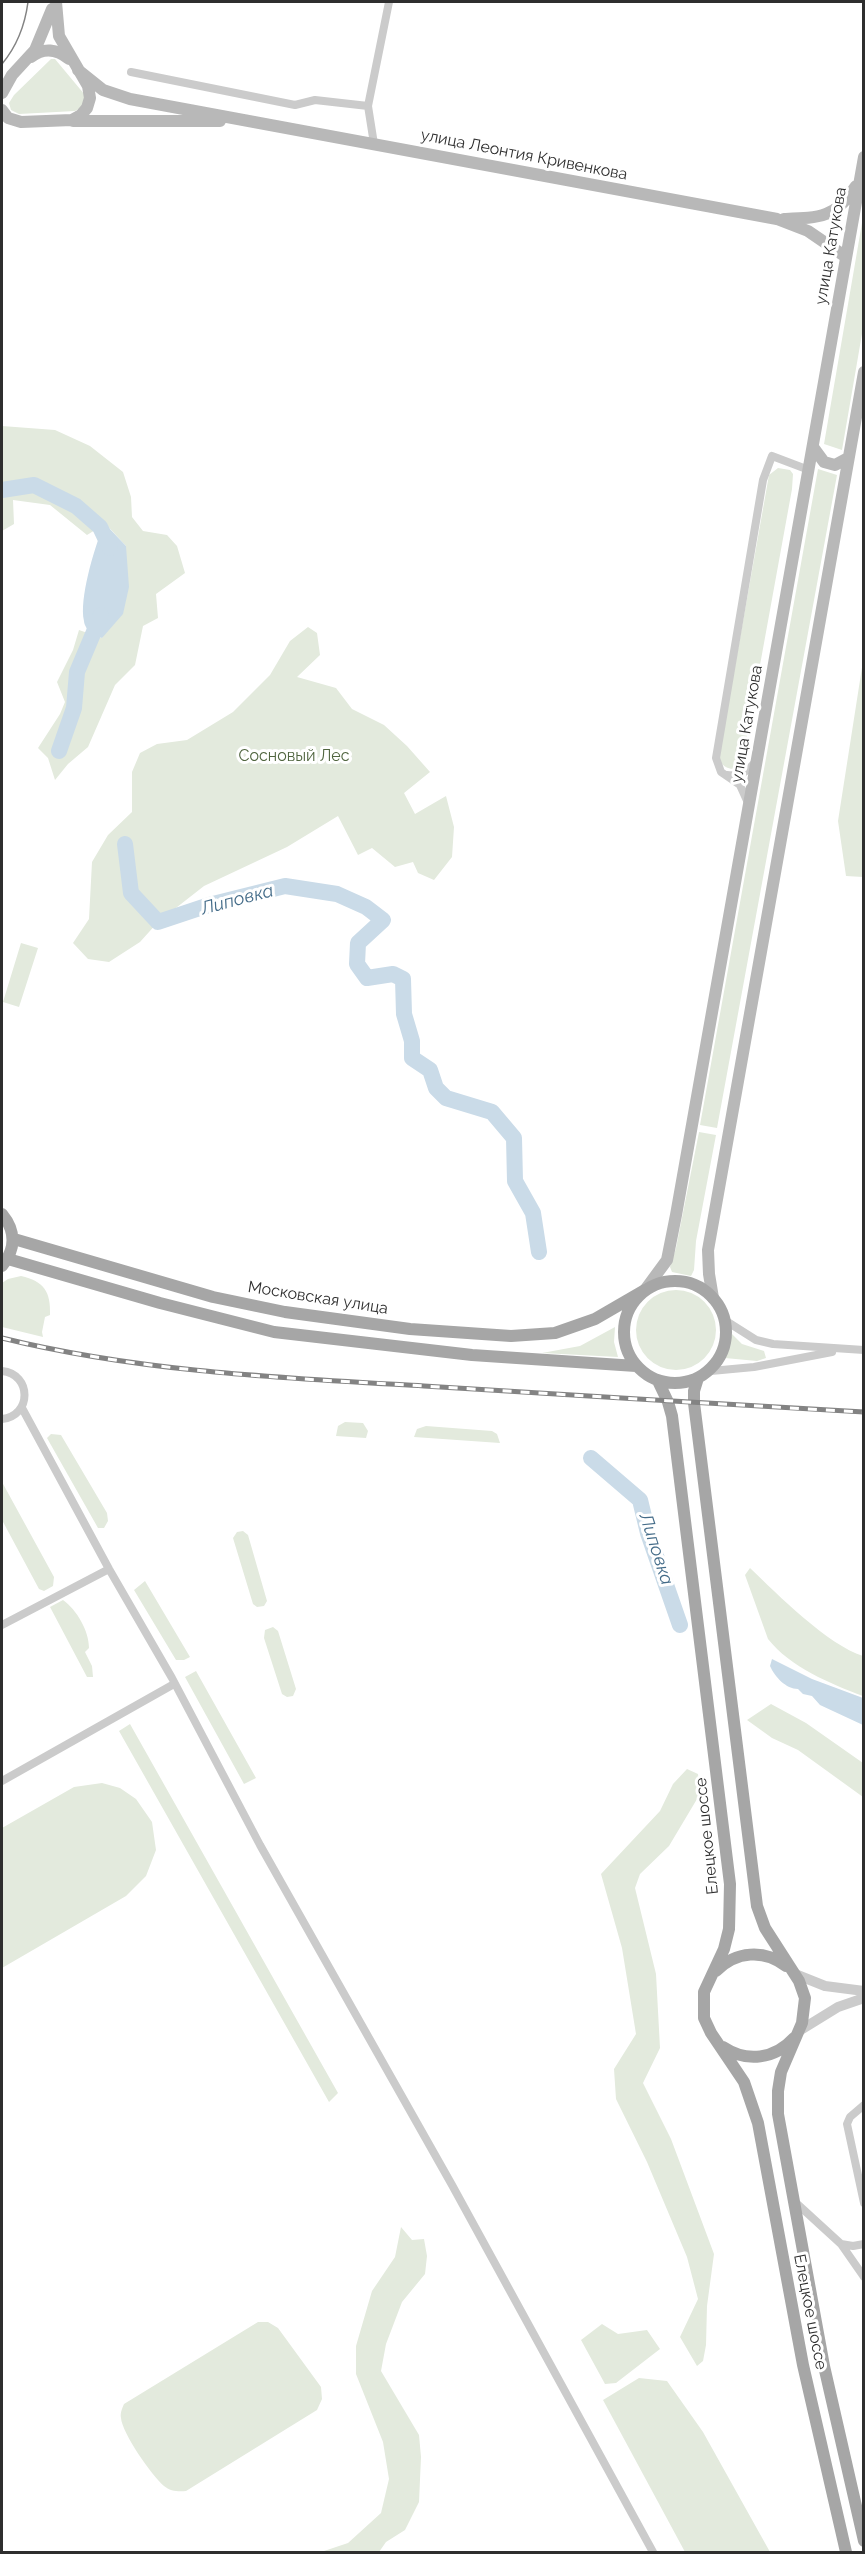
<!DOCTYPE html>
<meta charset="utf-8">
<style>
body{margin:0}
#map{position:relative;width:865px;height:2554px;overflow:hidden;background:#fff;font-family:Raleway,sans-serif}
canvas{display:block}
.frame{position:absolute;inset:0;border:3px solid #2e2e2e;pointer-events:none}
</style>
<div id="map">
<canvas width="865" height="2554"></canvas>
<div class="frame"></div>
</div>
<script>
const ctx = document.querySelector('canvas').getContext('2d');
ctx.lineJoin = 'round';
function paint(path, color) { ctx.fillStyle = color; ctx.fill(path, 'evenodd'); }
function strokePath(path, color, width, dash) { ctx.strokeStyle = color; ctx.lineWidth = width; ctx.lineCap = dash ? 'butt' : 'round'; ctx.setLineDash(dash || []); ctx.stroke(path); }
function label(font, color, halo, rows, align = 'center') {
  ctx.font = font + ' Raleway,sans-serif'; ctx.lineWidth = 6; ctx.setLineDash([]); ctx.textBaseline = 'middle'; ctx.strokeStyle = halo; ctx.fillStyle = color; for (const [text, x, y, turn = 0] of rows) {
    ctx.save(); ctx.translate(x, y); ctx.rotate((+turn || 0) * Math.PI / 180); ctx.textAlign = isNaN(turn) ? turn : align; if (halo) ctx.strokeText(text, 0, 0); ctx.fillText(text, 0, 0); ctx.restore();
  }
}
paint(new Path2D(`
 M 51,59 L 55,59 L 85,95 L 82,107 L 75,111 L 19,114 L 11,110 L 9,103 L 14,95 Z
 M 863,217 L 863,328 L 842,450 L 824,444 Z
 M 2,426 L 55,430 L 90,446 L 123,472 L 131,497 L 132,517 L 143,531 L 167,535 L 177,546 L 185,573 L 156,594 L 158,618 L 143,626 L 135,665 L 115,685 L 88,747 L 68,764 L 55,780 L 48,758 L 38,748 L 60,714 L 65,702 L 57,682 L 73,650 L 79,630 L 102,638 L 126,546 L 101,519 L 100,527 L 87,535 L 50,505 L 13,500 L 14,524 L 2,531 Z
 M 778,468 L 790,470 L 793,474 L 792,489 L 742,764 C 735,772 726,769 720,762 L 719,756 L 769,475 Z
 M 818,469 L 837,475 L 717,1128 L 700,1125 Z
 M 308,627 L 317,633 L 320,655 L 297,677 L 336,688 L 352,709 L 384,725 L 407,746 L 430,772 L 404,793 L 415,814 L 446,796 L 454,827 L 452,857 L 434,880 L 418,873 L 413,862 L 395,867 L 372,848 L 358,855 L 338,816 L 287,847 L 204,886 L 158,922 L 140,942 L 109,962 L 88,959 L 73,943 L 89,919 L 92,862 L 108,835 L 132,812 L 132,772 L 140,753 L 157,744 L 187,740 L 233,712 L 270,675 L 290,641 Z
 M 863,661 L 863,877 L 846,876 L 838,821 Z
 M 21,943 L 38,948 L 19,1007 L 3,1002 Z
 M 699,1132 L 716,1135 L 696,1241 L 694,1270 L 691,1276 L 672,1272 L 670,1267 L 676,1248 Z
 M 21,1276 C 44,1281 51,1292 50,1315 L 45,1317 L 42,1332 L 43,1337 L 2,1327 L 2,1283 L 8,1279 Z
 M636 1330a40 40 0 1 1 80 0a40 40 0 1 1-80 0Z
 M 615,1327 L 614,1342 L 618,1357 L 542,1353 L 580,1346 Z
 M 732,1334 L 742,1344 L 764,1351 L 766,1358 L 757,1361 L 725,1358 Z
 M 345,1422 L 363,1423 L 368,1431 L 366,1438 L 336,1436 L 338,1426 Z
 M 426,1426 L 492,1431 L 497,1434 L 500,1443 L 414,1437 L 417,1429 Z
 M 51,1434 L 61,1435 L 107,1513 L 108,1521 L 104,1528 L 98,1528 L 47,1438 Z
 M 2,1482 L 54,1577 L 53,1586 L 44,1591 L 39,1589 L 2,1520 Z
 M 243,1531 L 248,1535 L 267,1601 L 264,1606 L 257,1607 L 253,1604 L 233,1538 L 237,1532 Z
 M 750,1568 C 778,1595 828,1645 863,1656 L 863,1696 C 831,1684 790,1667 768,1639 L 745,1575 Z
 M 145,1581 L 190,1657 L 184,1660 L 176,1660 L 134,1590 Z
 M 63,1600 C 77,1610 89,1631 89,1648 L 85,1652 L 92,1666 L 93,1677 L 87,1677 L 50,1607 Z
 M 273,1627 L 278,1631 L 296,1689 L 293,1696 L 287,1697 L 282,1694 L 264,1638 L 265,1630 Z
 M 196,1671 L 256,1778 L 244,1784 L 185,1677 Z
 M 771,1704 L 806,1723 L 863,1763 L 863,1797 L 798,1750 L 772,1738 L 747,1720 Z
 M 130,1724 L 338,2093 L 329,2102 L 119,1731 Z
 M 687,1769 L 698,1774 L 700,1794 L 669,1846 L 640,1874 L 635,1888 L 656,1974 L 660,2048 L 643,2083 L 671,2139 L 714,2254 L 707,2306 L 706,2345 L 703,2361 L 697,2366 L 680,2337 L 698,2299 L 687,2257 L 647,2162 L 616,2099 L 614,2069 L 636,2034 L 622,1948 L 601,1874 L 660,1811 L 673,1784 Z
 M 102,1783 L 120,1788 L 136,1799 L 152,1822 L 156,1850 L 146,1876 L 126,1896 L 2,1968 L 2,1828 L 74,1787 Z
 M 401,2227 L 412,2240 L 424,2239 L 427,2256 L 425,2274 L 402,2302 L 386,2344 L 381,2371 L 419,2435 L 421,2457 L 419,2502 L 405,2530 L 386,2542 L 379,2552 L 321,2552 L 348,2543 L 381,2513 L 389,2479 L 383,2442 L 356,2374 L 356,2346 L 372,2291 L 395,2257 Z
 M 258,2322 L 268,2322 L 278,2328 L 321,2387 L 322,2399 L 317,2410 L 186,2491 C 178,2492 170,2491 164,2486 C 152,2476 122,2433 121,2418 C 120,2413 122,2409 124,2404 Z
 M 602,2324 L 618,2334 L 647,2330 L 660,2349 L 616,2383 L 605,2384 L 581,2340 Z
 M 639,2378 L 667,2381 L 703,2432 L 770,2552 L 685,2552 L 603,2400 Z`), '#e3eadd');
paint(new Path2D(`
 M 108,527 L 126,546 L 129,587 L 123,614 L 102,638 L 90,634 C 88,630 84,625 84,621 C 79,599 94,550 102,529 Z
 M 772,1659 L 812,1679 L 863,1698 L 863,1725 L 820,1705 L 812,1696 L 803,1694 L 798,1689 C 786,1689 775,1677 770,1666 Z`), '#cadbe8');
strokePath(new Path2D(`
 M 2,490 L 34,485 L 76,506 L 100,527 L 110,548
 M 59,751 L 74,708 L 77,672 L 101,615
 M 125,844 L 131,893 L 158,922 L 209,905 L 285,886 L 337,894 L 366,907 L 383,920 L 358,943 L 357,964 L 367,978 L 393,974 L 403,979 L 404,1014 L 412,1041 L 412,1058 L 430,1070 L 436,1088 L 446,1098 L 492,1112 L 514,1138 L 515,1181 L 533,1213 L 539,1252
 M 591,1458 L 640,1500 L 648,1533 L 680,1625`), '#cadbe8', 16);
strokePath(new Path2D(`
 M 131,72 L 295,105 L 315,100 L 368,106
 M 374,144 L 368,106 L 389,2
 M 727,775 C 741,777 748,771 756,761
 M 749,805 L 740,785 L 721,772 L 716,758 L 763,480 L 772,456 L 809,470
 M 726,1321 L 756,1340 L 773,1344 L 864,1350
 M 2,1371 C 32,1374 32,1416 2,1419
 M 711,1371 L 754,1367 L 832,1352
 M 22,1408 L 109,1569 L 172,1678 L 260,1845 L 452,2185 L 653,2552
 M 2,1625 L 109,1569
 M 2,1781 L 174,1684
 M 864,2105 L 850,2117 L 847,2124 L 864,2203
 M 794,2201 L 841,2244 L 853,2246 L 864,2244
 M 841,2244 L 864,2277`), '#cbcbcb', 8);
strokePath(new Path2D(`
 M 795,1974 L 825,1986 L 864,1991
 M 799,2031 L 838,2007 L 864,1998`), '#cbcbcb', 10);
strokePath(new Path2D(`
 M 31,57 C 44,47 57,49 69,59
 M 78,70 L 103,90 L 130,99 L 777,219 L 808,231 L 846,257
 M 2,93 L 12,75 L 35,50 L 52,9
 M 2,110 L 8,118 L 21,122 L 72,120 L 81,115 L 87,108 L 90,98 L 88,86 L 59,36 L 56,2
 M 73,121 L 220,121
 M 784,219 C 819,218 836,218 856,186
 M 813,447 L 824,462 L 835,465 L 848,458
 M 645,1290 L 667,1260 L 676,1215 L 864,157
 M 713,1298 L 709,1274 L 708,1250 L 864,372`), '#b8b8b8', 12);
strokePath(new Path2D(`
 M 2,1214 C 16,1231 16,1249 2,1266
 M 14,1239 L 213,1297 L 285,1312 L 410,1329 L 511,1336 L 555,1333 L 595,1319 L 645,1290
 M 8,1259 L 160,1303 L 274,1332 L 472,1355 L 636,1366
 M624 1332a51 51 0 1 1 102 0a51 51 0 1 1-102 0Z
 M 698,1378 L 694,1391 L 694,1403 L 757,1906 L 765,1928 L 799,1981 L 805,1998 L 802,2023 L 781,2072 L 778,2091 L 778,2114 L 824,2366 L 864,2541
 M 658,1381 L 668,1402 L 672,1416 L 730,1884 L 729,1929 L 724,1949 L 704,1992 L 704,2018 L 711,2033 L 744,2082 L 758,2123 L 803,2365 L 846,2552
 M 716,1971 C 736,1951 764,1949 786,1966
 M 723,2047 C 747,2063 775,2059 794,2038`), '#a6a6a6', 12);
strokePath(new Path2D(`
 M 2,64 C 17,46 25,25 28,2`), '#838383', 1.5);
const rail = new Path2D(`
 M 2,1338 C 140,1372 283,1378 424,1386 C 571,1395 717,1404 864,1412`);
strokePath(rail, '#838383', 5);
strokePath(rail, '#fff', 3, [9]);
label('16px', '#2e2e2e', '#fff', [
 ["улица Леонтия Кривенкова",524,155,11],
 ["улица Катукова",831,246,-80],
 ["улица Катукова",747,724,-80],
 ["Московская улица",318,1298,9],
 ["Елецкое шоссе",707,1836,-96],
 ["Елецкое шоссе",810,2312,79]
]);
label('16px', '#50653f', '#fff', [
 ["Сосновый Лес",294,756]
]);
label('italic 18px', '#436b88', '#fff', [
 ["Липовка",237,900,-15],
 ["Липовка",656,1549,72]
]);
</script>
